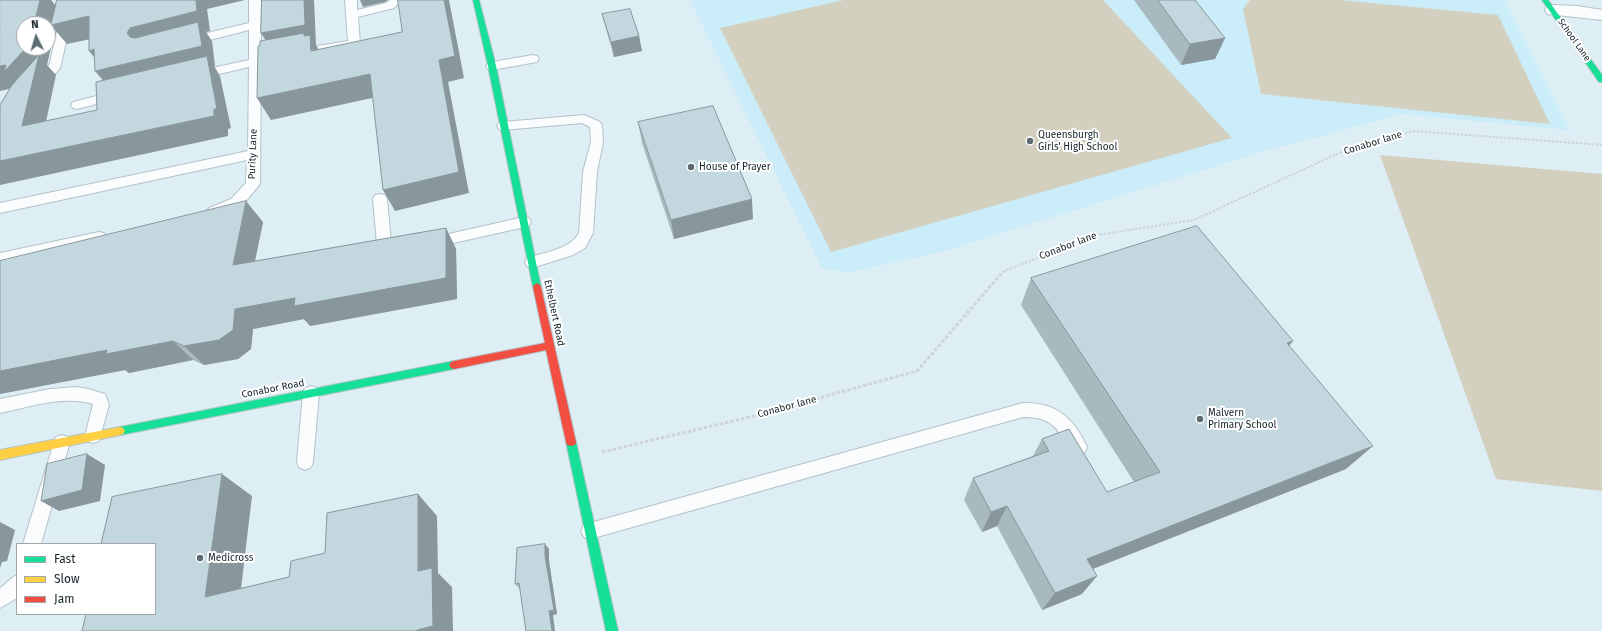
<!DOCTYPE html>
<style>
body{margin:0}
#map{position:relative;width:1602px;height:631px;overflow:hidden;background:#ddeef4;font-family:"Fira Sans",sans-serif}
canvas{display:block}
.legend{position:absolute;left:16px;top:543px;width:140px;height:72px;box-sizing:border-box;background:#fff;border:1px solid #a1a7a9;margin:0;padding:5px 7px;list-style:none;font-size:12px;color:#152429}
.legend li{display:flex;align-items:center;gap:8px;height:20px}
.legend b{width:20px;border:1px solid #a1a7a9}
.north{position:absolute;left:16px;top:16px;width:40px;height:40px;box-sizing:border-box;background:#fff;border:1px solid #a1a7a9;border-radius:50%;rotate:355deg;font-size:11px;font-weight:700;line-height:16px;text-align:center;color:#152429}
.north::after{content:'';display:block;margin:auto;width:14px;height:18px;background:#5b6b70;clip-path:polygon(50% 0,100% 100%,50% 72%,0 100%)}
</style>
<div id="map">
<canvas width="1602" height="631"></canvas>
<ul class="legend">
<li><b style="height:5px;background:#16e098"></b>Fast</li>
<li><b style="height:5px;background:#ffcf43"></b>Slow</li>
<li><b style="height:5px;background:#f24e42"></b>Jam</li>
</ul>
<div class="north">N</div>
</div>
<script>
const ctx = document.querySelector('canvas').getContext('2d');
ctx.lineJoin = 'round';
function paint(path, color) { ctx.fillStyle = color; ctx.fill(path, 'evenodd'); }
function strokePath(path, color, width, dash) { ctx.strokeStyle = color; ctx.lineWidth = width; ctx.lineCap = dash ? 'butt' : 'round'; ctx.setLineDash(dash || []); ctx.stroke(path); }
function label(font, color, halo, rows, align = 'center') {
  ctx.font = font + ' "Fira Sans",sans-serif'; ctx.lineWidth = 4; ctx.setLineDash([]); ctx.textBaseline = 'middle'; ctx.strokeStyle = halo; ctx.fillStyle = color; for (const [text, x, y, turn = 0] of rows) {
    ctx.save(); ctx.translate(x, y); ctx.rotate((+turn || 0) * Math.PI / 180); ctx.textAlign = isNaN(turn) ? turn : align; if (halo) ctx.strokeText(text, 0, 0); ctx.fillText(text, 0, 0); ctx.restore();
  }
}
paint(new Path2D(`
 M 690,0 L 1505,0 L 1570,130 L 1402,114 L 1258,153 L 944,251 L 848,273 L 822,268 Z`), '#caedf9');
paint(new Path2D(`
 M 844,0 L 1103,0 L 1232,138 L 831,252 L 720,28 Z
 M 1250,0 L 1340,0 L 1498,15 L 1550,124 L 1261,94 L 1243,9 Z
 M 1380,155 L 1602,174 L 1602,491 L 1496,479 Z`), '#d4d0bf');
const lane = new Path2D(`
 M 64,0 L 76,0 L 60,68 L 43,88 L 35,88 L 33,85 L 48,67 L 50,62 Z
 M 249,0 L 261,0 L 261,57 L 268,57 L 270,60 L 268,63 L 261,65 L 260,184 L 241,207 L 214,217 L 209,216 L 207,212 L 209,208 L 231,199 L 246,183 L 247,160 L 0,213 L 0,203 L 248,151 L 249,67 L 198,79 L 194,78 L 192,75 L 194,72 L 198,71 L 249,60 L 249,30 L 190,45 L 186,44 L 184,41 L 186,38 L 249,23 Z
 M 345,0 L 357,0 L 357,10 L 386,3 L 390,0 L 402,0 L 394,8 L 358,17 L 360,43 L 358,46 L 297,57 L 293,56 L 291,53 L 293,50 L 348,41 Z
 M 533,55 L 537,56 L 539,59 L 537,62 L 492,70 L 488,69 L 486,66 L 488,63 L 492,62 Z
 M 116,91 L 120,92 L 122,95 L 120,98 L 77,109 L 73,108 L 71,105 L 73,102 Z
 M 584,115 L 600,122 L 602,125 L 603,142 L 597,172 L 593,233 L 585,248 L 573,255 L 532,268 L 527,266 L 525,262 L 527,258 C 544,252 570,250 579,233 L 583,172 L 591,142 L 590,127 L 582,123 L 503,130 L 499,129 L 497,126 L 499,123 L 503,122 Z
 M 380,194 L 385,195 L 387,199 L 391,243 L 403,245 L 405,249 L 403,253 L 398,255 L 382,252 L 377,244 L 373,199 L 375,195 Z
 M 524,217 L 529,218 L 531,222 L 529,226 L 431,248 L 426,247 L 424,243 L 426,239 L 431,238 Z
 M 99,232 L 104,233 L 106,237 L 104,241 L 0,265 L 0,253 Z
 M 311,386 L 317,388 L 319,393 L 313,462 L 311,467 L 305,470 L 299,467 L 297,462 L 303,393 L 305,388 Z
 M 76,387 L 88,389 L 105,394 L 109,405 L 99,441 L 93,443 L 87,441 L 85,436 L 93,404 C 63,395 29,407 0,413 L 0,399 L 50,389 Z
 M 1023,403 C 1056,402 1074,418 1087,447 L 1085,452 L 1079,455 C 1072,452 1070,448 1066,442 C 1054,423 1046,417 1023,417 L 590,539 L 584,537 L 581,531 L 584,525 L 590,523 Z
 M 62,435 L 68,437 L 70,442 L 41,544 L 23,544 L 54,442 L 56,437 Z
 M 17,575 L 17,598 L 0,608 L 0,588 C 6,584 10,578 17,575 Z`);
const street = new Path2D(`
 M 1553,5 L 1577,6 L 1602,10 L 1602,20 L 1547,14 L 1545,10 L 1547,6 Z`);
const fast = new Path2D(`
 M 473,0 L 479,0 L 496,66 L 541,287 L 540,289 L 534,289 L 533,287 L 488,66 Z
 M 1542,0 L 1548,0 L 1602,75 L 1602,82 L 1599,82 Z
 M 454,361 L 457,362 L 459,365 L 457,368 L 454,369 L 120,435 L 117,434 L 115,431 L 117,428 L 120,427 Z
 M 571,438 L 575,439 L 576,442 L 618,631 L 606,631 L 566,442 L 567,439 Z`);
const slow = new Path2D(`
 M 120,427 L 123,428 L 125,431 L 123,434 L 120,435 L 0,460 L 0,450 Z`);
const jam = new Path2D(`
 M 537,283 L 540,285 L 541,287 L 576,442 L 575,445 L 571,446 L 567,445 L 566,442 L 546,350 L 454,369 L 451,368 L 449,365 L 451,362 L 454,361 L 545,343 L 533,287 L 534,285 Z`);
strokePath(lane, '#b4c3c8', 2);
strokePath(street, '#b4c3c8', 2);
strokePath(fast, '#b4c3c8', 2);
strokePath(slow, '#b4c3c8', 2);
strokePath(jam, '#b4c3c8', 2);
strokePath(new Path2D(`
 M 1000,275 L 1004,271 L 1097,235 L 1194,220 L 1339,153 L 1413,131 L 1602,145`), '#cfd4d6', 2, [2.5, 1.5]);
strokePath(new Path2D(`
 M 602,452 L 754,416 L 917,371 L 1001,274`), '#cfd4d6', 3, [3.5, 2]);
paint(lane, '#fafcfd');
paint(street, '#fafcfd');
paint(fast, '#16e098');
paint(slow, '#ffcf43');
paint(jam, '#f24e42');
paint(new Path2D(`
 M 1134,0 L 1195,0 L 1225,38 L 1215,59 L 1181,65 Z
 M 602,14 L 639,36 L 642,51 L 614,57 L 606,29 Z
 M 638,122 L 753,219 L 674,239 L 642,143 Z
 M 263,222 L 255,261 L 446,228 L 456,249 L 457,299 L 310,326 L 304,319 L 253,329 L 251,349 L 238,359 L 204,365 L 193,360 L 129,373 L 125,370 L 0,394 L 0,261 Z
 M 1031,278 L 1289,345 L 1346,469 L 1093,569 L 1082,594 L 1042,610 L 997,526 L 982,532 L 964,500 L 973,478 L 1033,456 L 1042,439 L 1107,492 L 1134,482 L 1021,305 Z
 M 549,549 L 549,561 L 557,614 L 553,615 L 519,588 L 515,584 Z`), '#a8babf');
paint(new Path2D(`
 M 40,0 L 51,0 L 60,11 L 89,16 L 105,36 L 67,44 L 55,30 L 47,65 L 56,75 L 41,145 L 22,126 L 18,87 L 0,91 L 0,66 L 26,48 L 48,48 L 48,24 L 34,24 Z
 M 196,0 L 245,0 L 207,9 L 210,31 L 206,32 L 212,41 L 215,66 L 214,66 L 220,76 L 231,128 L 228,129 L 228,136 L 0,185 L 0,161 L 214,116 L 112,91 L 95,71 L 104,69 L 89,51 L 94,49 L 142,53 L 127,33 L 130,28 Z
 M 304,0 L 314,0 L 316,45 L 323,57 L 273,52 L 261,33 Z
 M 360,0 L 388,0 L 385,2 L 363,7 Z
 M 444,0 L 449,0 L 464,78 L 448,82 L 469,193 L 395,211 L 383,190 L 439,60 Z
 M 639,36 L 642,51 L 614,57 L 611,42 Z
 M 1225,38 L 1215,59 L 1181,65 L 1190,44 Z
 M 370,74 L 381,96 L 271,120 L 257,98 Z
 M 752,199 L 753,219 L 674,239 L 671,220 Z
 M 246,201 L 263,222 L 250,285 L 233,265 Z
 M 446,228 L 456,249 L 457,299 L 310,326 L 304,319 L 253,329 L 251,349 L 238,359 L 204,365 L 184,346 L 235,309 Z
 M 173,341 L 193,360 L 129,373 L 125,370 L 0,394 L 0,371 L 107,350 Z
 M 1293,341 L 1271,367 L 1287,343 Z
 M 1373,446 L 1346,469 L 1072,577 L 1087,559 Z
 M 87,454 L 105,465 L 100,501 L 59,511 L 41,501 Z
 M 222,474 L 252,496 L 238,614 L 205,597 Z
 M 418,494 L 437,516 L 438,573 L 452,587 L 453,631 L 417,631 Z
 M 1007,506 L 997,526 L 982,532 L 991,512 Z
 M 0,522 L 15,530 L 7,561 L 2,562 L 0,568 Z
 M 545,544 L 549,549 L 549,561 L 557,614 L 553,615 L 555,631 L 552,631 L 549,611 L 545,556 Z
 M 1097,576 L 1082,594 L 1042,610 L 1055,593 Z`), '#88979b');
const building = new Path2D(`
 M 0,0 L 40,0 L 34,24 L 24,24 L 24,48 L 26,48 L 4,72 L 6,65 L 0,66 Z
 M 57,0 L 196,0 L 197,11 L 130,28 L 127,33 L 130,37 L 135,38 L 198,22 L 202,46 L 95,71 L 94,49 L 89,51 L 89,16 L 51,25 Z
 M 262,0 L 304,0 L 305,25 L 261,33 Z
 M 398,0 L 444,0 L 455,56 L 439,60 L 459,172 L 383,190 L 370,74 L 257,98 L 258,46 L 260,45 L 260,41 L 304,33 L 304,36 L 310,35 L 311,51 L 402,32 Z
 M 1158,0 L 1195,0 L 1225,38 L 1190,44 Z
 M 630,9 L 639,36 L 611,42 L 602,14 Z
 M 39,55 L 22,126 L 97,110 L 96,82 L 207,56 L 217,109 L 214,109 L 214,116 L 0,161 L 0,105 L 12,85 Z
 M 713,106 L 752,199 L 671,220 L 638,122 Z
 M 246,201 L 233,265 L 446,228 L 446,278 L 294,306 L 295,298 L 235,309 L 233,330 L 219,340 L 184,346 L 173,341 L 106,354 L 107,350 L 0,371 L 0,261 Z
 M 1197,226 L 1293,341 L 1287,343 L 1373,446 L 1087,559 L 1097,576 L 1055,593 L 1007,506 L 991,512 L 973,478 L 1049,451 L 1042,439 L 1069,429 L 1107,492 L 1160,472 L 1031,278 Z
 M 87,454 L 82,490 L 41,501 L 47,464 Z
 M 222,474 L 205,597 L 289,577 L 291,561 L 325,553 L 327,513 L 418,494 L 418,571 L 432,568 L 433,626 L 417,630 L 417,631 L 82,631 L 86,614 L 155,614 L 155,544 L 101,544 L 112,497 Z
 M 545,544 L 545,556 L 554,610 L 549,611 L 552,631 L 526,631 L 519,583 L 515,584 L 517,548 Z`);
paint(building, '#c3d8de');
strokePath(building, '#88979b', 1);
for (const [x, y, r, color] of [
 [1030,141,4,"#5b6b70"],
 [691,167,4,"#5b6b70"],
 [1200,419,4,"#5b6b70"],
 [200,558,4,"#5b6b70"]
]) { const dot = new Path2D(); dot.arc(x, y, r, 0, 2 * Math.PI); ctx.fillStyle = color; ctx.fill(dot); strokePath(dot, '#fff', 1.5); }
label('9px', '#152429', '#fff', [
 ["School Lane",1574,40,55]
]);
label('10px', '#152429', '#fff', [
 ["Queensburgh",1038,135],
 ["Girls' High School",1038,147],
 ["House of Prayer",699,167],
 ["Malvern",1208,413],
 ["Primary School",1208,425],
 ["Medicross",208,558]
], 'left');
label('10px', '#152429', '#fff', [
 ["Conabor lane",1373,143,-17],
 ["Purity Lane",253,154,-88],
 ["Conabor lane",1068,246,-21],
 ["Ethelbert Road",554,313,78],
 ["Conabor Road",273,389,-11],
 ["Conabor lane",787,407,-15]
]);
</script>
